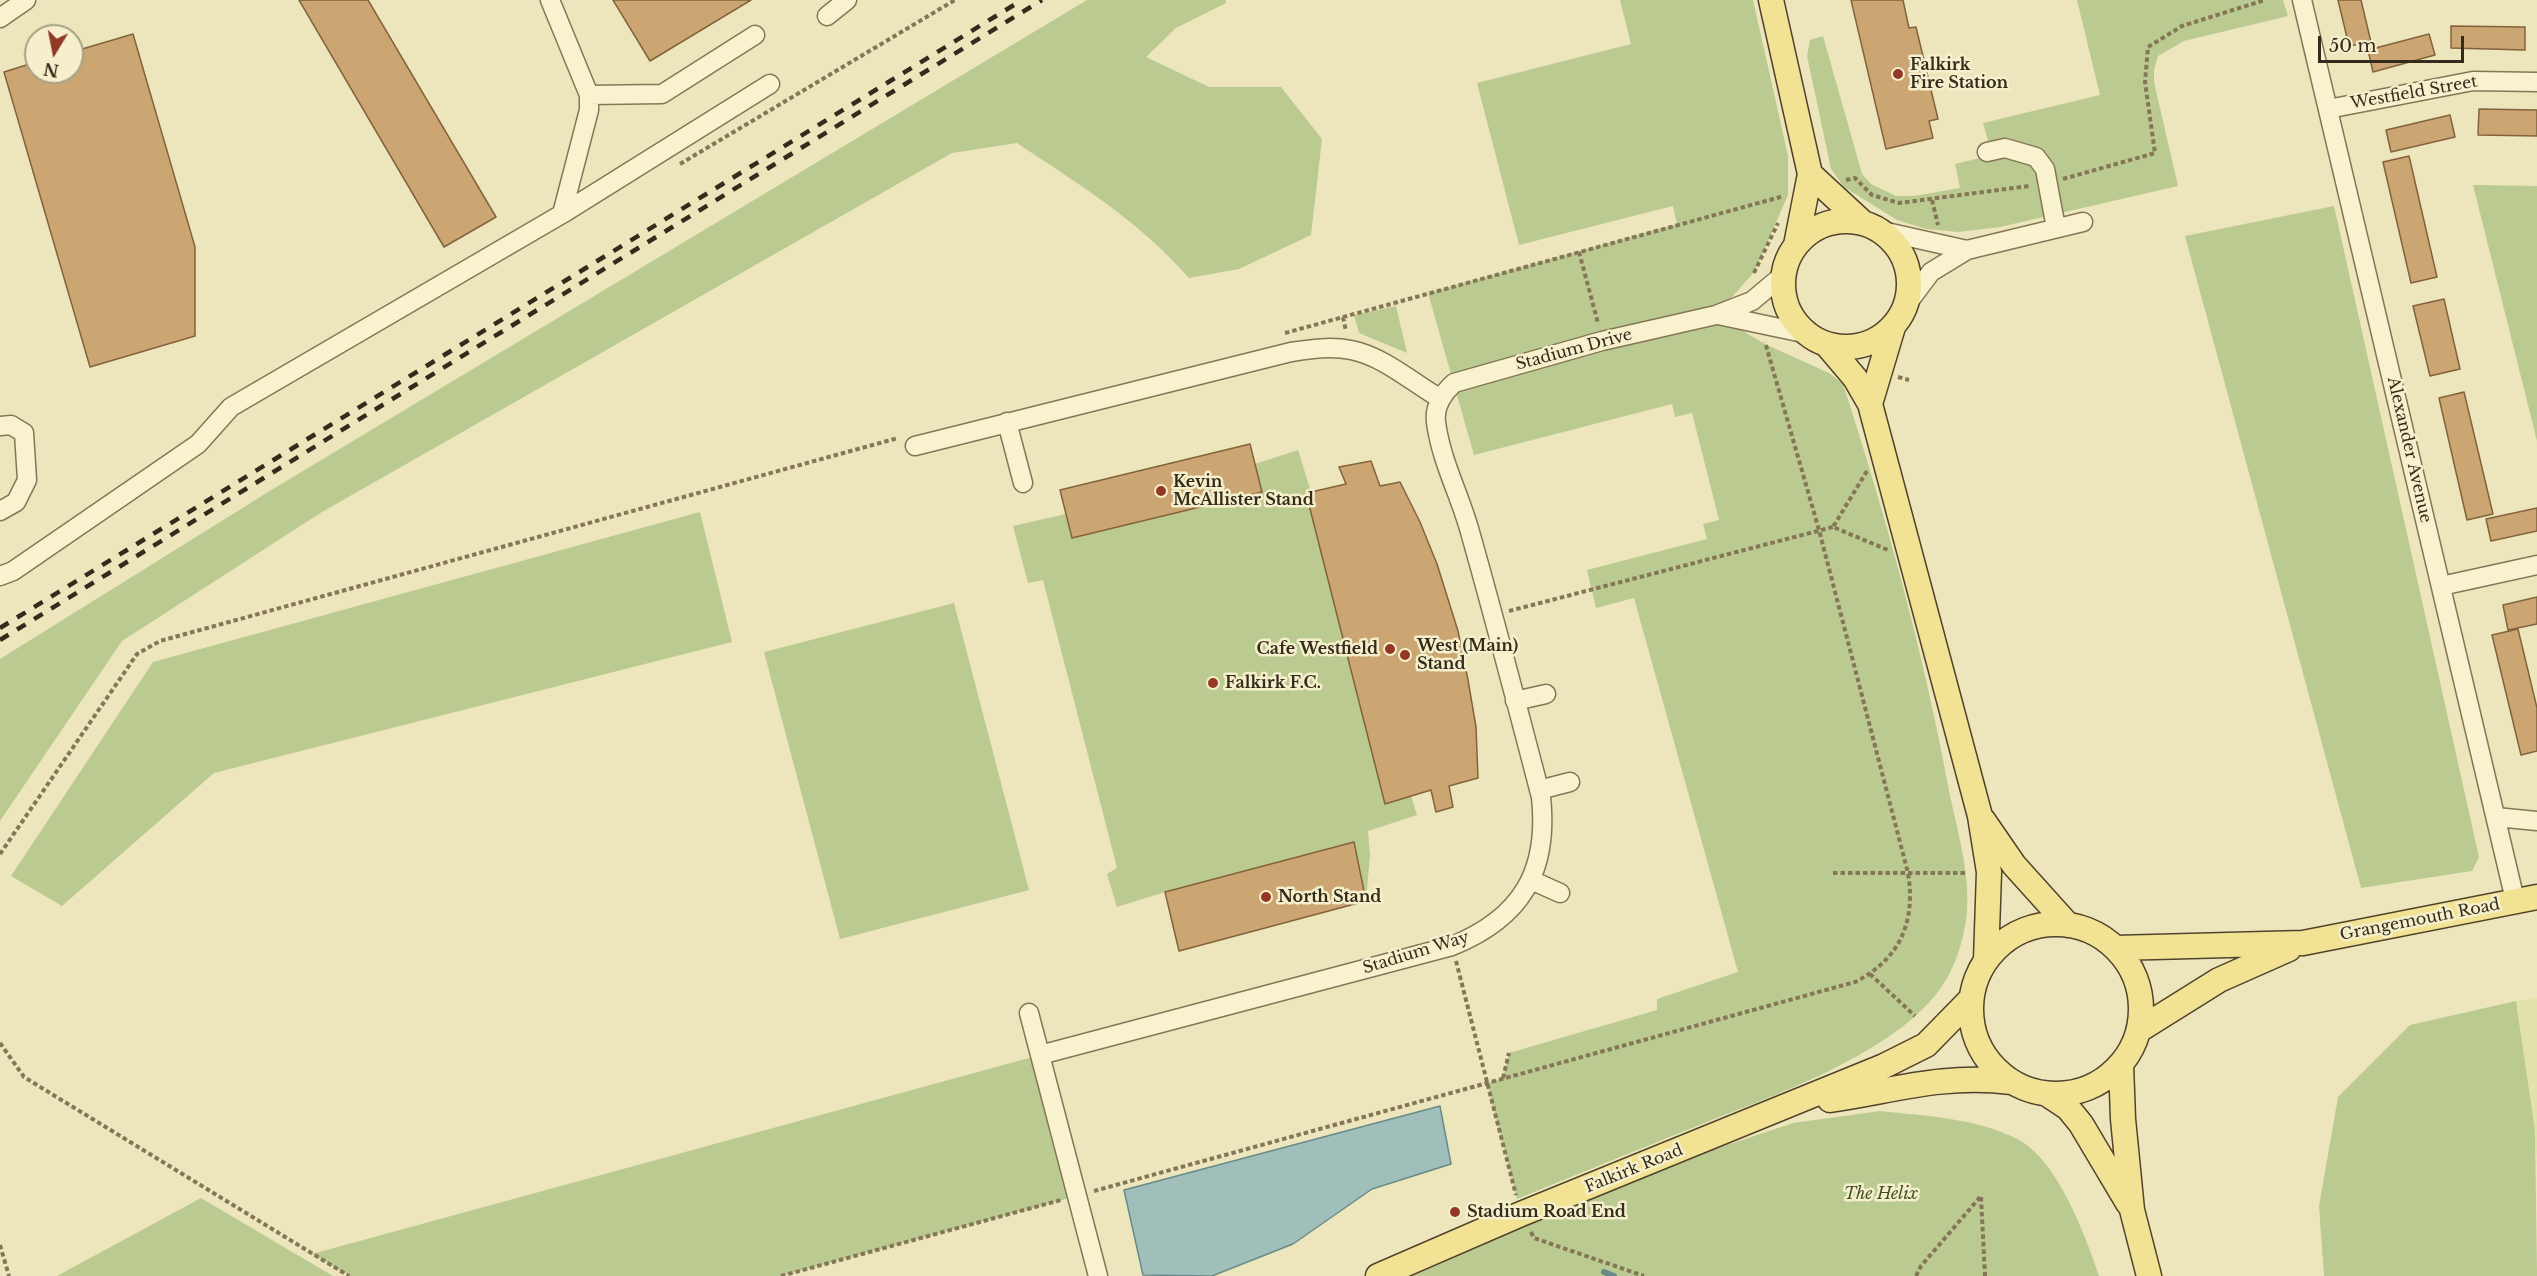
<!DOCTYPE html>
<style>
body{margin:0}
#map{position:relative;width:2537px;height:1276px;overflow:hidden;background:#ede6bc;font-family:"Libre Baskerville",serif}
canvas{display:block}
.north{position:absolute;left:24px;top:24px;width:60px;height:60px;box-sizing:border-box;background:#f5efcc;border:2px solid #a7a185;border-radius:50%;rotate:190deg;font-size:16px;font-weight:700;line-height:24px;text-align:center;color:#332b1b}
.north::after{content:'';display:block;margin:auto;width:21px;height:27px;background:#933727;clip-path:polygon(50% 0,100% 100%,50% 72%,0 100%)}
.scale{position:absolute;left:2318px;top:36px;width:146px;height:27px;box-sizing:border-box;border:3px solid #332b1b;border-top:0;padding-left:8px;font-size:18px;line-height:21px;white-space:nowrap;color:#332b1b;-webkit-text-stroke:4px #f5efcc;paint-order:stroke}
</style>
<div id="map">
<canvas width="2537" height="1276"></canvas>
<div class="north">N</div>
<div class="scale">50 m</div>
</div>
<script>
const ctx = document.querySelector('canvas').getContext('2d');
ctx.lineJoin = 'round';
function paint(path, color) { ctx.fillStyle = color; ctx.fill(path, 'evenodd'); }
function strokePath(path, color, width, dash) { ctx.strokeStyle = color; ctx.lineWidth = width; ctx.lineCap = dash ? 'butt' : 'round'; ctx.setLineDash(dash || []); ctx.stroke(path); }
function label(font, color, halo, rows, align = 'center') {
  ctx.font = font + ' "Libre Baskerville",serif'; ctx.lineWidth = 5; ctx.setLineDash([]); ctx.textBaseline = 'middle'; ctx.strokeStyle = halo; ctx.fillStyle = color; for (const [text, x, y, turn = 0] of rows) {
    ctx.save(); ctx.translate(x, y); ctx.rotate((+turn || 0) * Math.PI / 180); ctx.textAlign = isNaN(turn) ? turn : align; if (halo) ctx.strokeText(text, 0, 0); ctx.fillText(text, 0, 0); ctx.restore();
  }
}
paint(new Path2D(`
 M 2537,998 L 2537,1166 L 2535,1131 L 2516,1001 Z`), '#e2e2aa');
paint(new Path2D(`
 M 1087,0 L 1226,0 L 1226,3 L 1176,28 L 1146,57 L 1209,87 L 1281,87 L 1322,139 L 1311,235 L 1239,269 L 1189,278 C 1137,219 1081,186 1017,143 L 952,153 L 322,512 L 122,641 L 0,821 L 0,659 L 273,489 Z
 M 1620,0 L 1753,0 L 1788,156 L 1788,195 L 1755,271 L 1716,315 L 1765,344 L 1829,373 L 1843,384 C 1886,517 1924,653 1949,791 C 1957,829 1970,872 1967,911 C 1964,942 1954,974 1933,998 C 1883,1057 1773,1096 1702,1124 C 1640,1149 1578,1174 1517,1199 L 1487,1083 L 1503,1078 L 1509,1053 L 1657,1010 L 1657,999 L 1738,972 L 1634,598 L 1596,608 L 1587,570 L 1707,539 L 1703,524 L 1719,520 L 1692,413 L 1675,417 L 1672,404 L 1474,455 L 1428,293 L 1677,224 L 1673,206 L 1519,245 L 1477,83 L 1631,44 Z
 M 2077,0 L 2283,0 L 2288,16 L 2184,41 L 2158,56 L 2154,70 L 2154,82 L 2178,186 L 2000,227 L 1958,232 L 1926,229 L 1897,220 L 1844,187 L 1831,169 L 1807,56 L 1810,40 L 1823,36 L 1862,174 L 1871,184 L 1896,196 L 1914,196 L 1960,188 L 1955,164 L 1992,155 L 1983,123 L 2100,95 Z
 M 2473,185 L 2537,186 L 2537,441 Z
 M 2334,206 L 2479,857 L 2472,871 L 2361,888 L 2185,236 Z
 M 1396,306 L 1407,353 L 1359,333 L 1354,315 Z
 M 1250,444 L 1255,464 L 1298,450 L 1311,492 L 1346,484 L 1339,467 L 1371,461 L 1380,486 L 1400,482 C 1447,575 1475,674 1478,778 L 1449,786 L 1453,807 L 1436,812 L 1431,790 L 1411,796 L 1417,815 L 1368,831 L 1370,855 L 1366,901 L 1179,951 L 1165,892 L 1117,907 L 1107,874 L 1117,868 L 1043,580 L 1028,583 L 1013,526 L 1066,514 L 1060,490 Z
 M 700,512 L 732,642 L 214,773 L 62,906 L 11,876 L 153,662 Z
 M 954,603 L 1029,890 L 840,939 L 764,652 Z
 M 2516,1001 L 2535,1131 L 2537,1276 L 2324,1276 L 2319,1206 L 2338,1097 L 2410,1025 Z
 M 1040,1055 L 1077,1196 L 781,1276 L 349,1276 L 312,1254 Z
 M 1880,1111 C 1926,1116 1978,1118 2019,1140 C 2057,1160 2086,1236 2099,1276 L 1405,1276 L 1521,1214 L 1793,1123 Z
 M 201,1198 L 333,1276 L 57,1276 Z`), '#bbca91');
const water = new Path2D(`
 M 1440,1106 L 1451,1164 L 1372,1189 L 1293,1244 L 1212,1276 L 1143,1275 L 1124,1190 Z`);
paint(water, '#a0beba');
strokePath(water, '#688b88', 1.5);
strokePath(new Path2D(`
 M 1604,1272 L 1614,1276`), '#688b88', 6);
const building = new Path2D(`
 M 299,0 L 368,0 L 496,217 L 444,247 Z
 M 613,0 L 751,0 L 650,61 Z
 M 1851,0 L 1903,0 L 1909,28 L 1916,27 L 1938,119 L 1929,121 L 1933,138 L 1886,149 Z
 M 2338,0 L 2361,0 L 2371,42 L 2349,46 Z
 M 2451,26 L 2525,27 L 2525,50 L 2451,48 Z
 M 133,34 L 195,247 L 195,336 L 90,367 L 4,72 L 36,62 L 36,72 L 72,72 L 72,52 Z
 M 2429,34 L 2435,55 L 2373,72 L 2368,50 Z
 M 2479,109 L 2537,110 L 2537,136 L 2478,135 Z
 M 2450,115 L 2455,137 L 2391,152 L 2386,130 Z
 M 2409,156 L 2437,277 L 2411,283 L 2383,162 Z
 M 2444,299 L 2460,369 L 2430,376 L 2413,306 Z
 M 2464,392 L 2493,514 L 2467,520 L 2439,398 Z
 M 1250,444 L 1262,492 L 1072,538 L 1060,490 Z
 M 1371,461 L 1380,486 L 1400,482 L 1420,522 L 1437,564 L 1458,631 L 1468,680 L 1476,727 L 1478,778 L 1449,786 L 1453,807 L 1436,812 L 1431,790 L 1385,804 L 1307,497 L 1311,492 L 1346,484 L 1339,467 Z
 M 2537,508 L 2537,531 L 2491,541 L 2486,519 Z
 M 2537,597 L 2537,624 L 2508,630 L 2503,605 Z
 M 2518,629 L 2537,708 L 2537,751 L 2521,755 L 2492,635 Z
 M 1354,842 L 1366,901 L 1179,951 L 1165,892 Z`);
paint(building, '#cba572');
strokePath(building, '#83633c', 1.5);
const minor = new Path2D(`
 M 550,0 L 589,95 L 589,110 L 562,214
 M 2302,0 L 2515,900
 M 827,16 L 847,0
 M 0,18 L 26,0
 M 589,95 L 662,94 L 755,35
 M 2328,109 L 2473,81 L 2537,82
 M 1987,152 L 2005,148 L 2036,157 L 2045,169 L 2056,228
 M 1882,231 L 1967,250 L 1931,272 L 1907,304
 M 1967,250 L 2083,222
 M 1718,315 L 1808,334
 M 1007,422 L 1023,483
 M 0,426 L 11,425 L 24,433 L 27,480 L 16,502 L 0,511
 M 915,446 L 1291,352 C 1311,349 1331,346 1351,350 C 1383,356 1413,383 1441,399
 M 0,576 L 13,571 L 198,444 L 231,407 L 562,214 L 770,84
 M 2441,586 L 2537,565
 M 1515,701 L 1546,694
 M 1539,790 L 1570,782
 M 2496,817 L 2537,821
 M 1531,880 L 1560,893
 M 1029,1013 L 1040,1055
 M 1098,1276 L 1040,1055 L 1452,946 C 1521,918 1549,872 1541,797 C 1518,709 1495,620 1470,532 C 1460,495 1441,461 1436,422 C 1434,406 1443,393 1454,383 L 1602,341 L 1716,315 L 1752,301 L 1783,275`);
const major = new Path2D(`
 M 1771,0 L 1810,174 L 1796,245
 M 1810,174 L 1862,222
 M1783 284a63 63 0 1 1 126 0a63 63 0 1 1-126 0Z
 M 1827,345 L 1855,378 L 1870,404 L 1980,816 L 1989,872 L 1986,960
 M 1870,404 L 1893,327
 M 1983,820 L 2014,865 L 2068,925
 M1971 1009a85 85 0 1 1 170 0a85 85 0 1 1-170 0Z
 M 2116,948 L 2303,943 L 2537,897
 M 2139,1030 L 2219,980 L 2289,949
 M 2121,1064 L 2123,1119 L 2132,1210 L 2149,1276
 M 2047,1094 L 2068,1108 L 2081,1124 L 2128,1203
 M 1830,1100 C 1897,1090 1941,1074 2012,1082
 M 1378,1276 L 1521,1214 L 1884,1066 L 1926,1045 L 1971,999`);
strokePath(minor, '#847656', 21);
strokePath(major, '#51432b', 27);
strokePath(new Path2D(`
 M 680,164 L 955,0
 M 2063,179 L 2155,153 L 2145,82 L 2148,47 L 2182,26 L 2265,0
 M 1846,180 L 1855,178 L 1872,195 L 1899,203 L 2029,186
 M 1932,200 L 1938,225
 M 1579,252 L 1598,323
 M 1754,273 L 1778,223
 M 1343,317 L 1346,331
 M 1285,333 L 1784,196
 M 1898,377 L 1909,380
 M 1867,471 L 1833,527 L 1888,550
 M 1509,611 L 1833,527
 M 0,854 L 137,654 L 160,641 L 898,438
 M 1833,873 L 1965,873
 M 1456,961 L 1516,1195
 M 1870,974 L 1915,1016
 M 0,1043 L 24,1077 L 349,1276
 M 1503,1078 L 1509,1053
 M 1094,1191 L 1855,982 C 1900,959 1916,922 1908,873 L 1819,530 L 1765,342
 M 1981,1197 L 1985,1276
 M 1531,1232 L 1534,1238 L 1644,1276
 M 0,1245 L 9,1276
 M 781,1276 L 1061,1200
 M 1916,1276 L 1921,1266 L 1981,1196`), '#847656', 4, [4.5, 3]);
strokePath(minor, '#f8f2cf', 18);
strokePath(major, '#f1e393', 24);
strokePath(new Path2D(`
 M 0,628 L 1022,0
 M 0,640 L 1042,0`), '#332b1b', 4.5, [10, 10]);
for (const [x, y, r, color] of [
 [1898,74,6,"#933727"],
 [1161,491,6,"#933727"],
 [1390,649,6,"#933727"],
 [1405,655,6,"#933727"],
 [1213,683,6,"#933727"],
 [1266,897,6,"#933727"],
 [1455,1212,6,"#933727"]
]) { const dot = new Path2D(); dot.arc(x, y, r, 0, 2 * Math.PI); ctx.fillStyle = color; ctx.fill(dot); strokePath(dot, '#f5efcc', 2); }
label('bold 16px', '#332b1b', '#f5efcc', [
 ["Falkirk",1910,65],
 ["Fire Station",1910,83],
 ["Kevin",1173,482],
 ["McAllister Stand",1173,500],
 ["West (Main)",1417,646],
 ["Stand",1417,664],
 ["Cafe Westfield",1378,649,"right"],
 ["Falkirk F.C.",1225,683],
 ["North Stand",1278,897],
 ["Stadium Road End",1467,1212]
], 'left');
label('16px', '#332b1b', '#f5efcc', [
 ["Westfield Street",2414,93,-10],
 ["Stadium Drive",1574,350,-15],
 ["Alexander Avenue",2409,450,77],
 ["Grangemouth Road",2420,920,-11],
 ["Stadium Way",1416,953,-17],
 ["Falkirk Road",1634,1169,-22]
]);
label('italic 16px', '#3d5022', '#f5efcc', [
 ["The Helix",1881,1194]
]);
</script>
